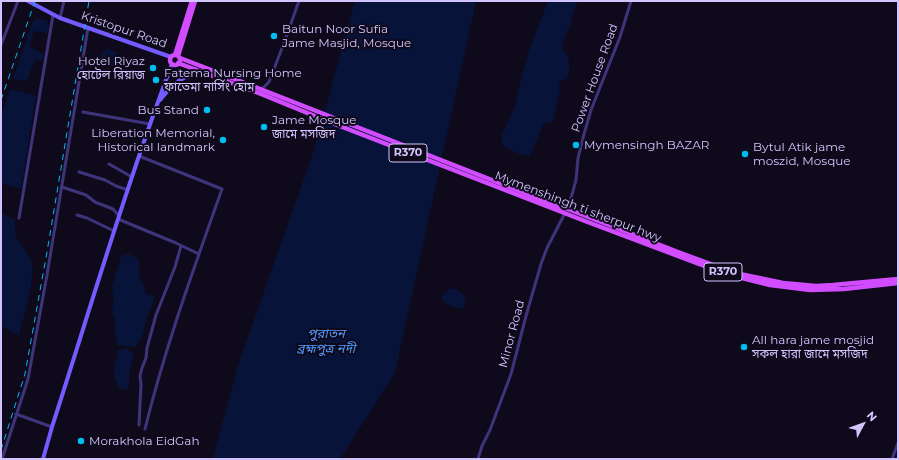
<!DOCTYPE html>
<meta charset="utf-8">
<style>
body{margin:0}
#map{position:relative;width:899px;height:460px;overflow:hidden;background:#0f0a1b;font-family:Montserrat,sans-serif}
canvas{display:block}
.frame{position:absolute;inset:0;border:2px solid #d2c5ff;pointer-events:none}
.north{position:absolute;left:843px;top:404px;width:40px;height:40px;-webkit-text-stroke:3px #0f0a1b;paint-order:stroke;rotate:49deg;font-size:11px;font-weight:700;line-height:16px;text-align:center;color:#d2c5ff}
.north::after{content:'';display:block;margin:auto;width:14px;height:18px;background:#d2c5ff;clip-path:polygon(50% 0,100% 100%,50% 72%,0 100%)}
</style>
<div id="map">
<canvas width="899" height="460"></canvas>
<div class="frame"></div>
<div class="north">N</div>
</div>
<script>
const ctx = document.querySelector('canvas').getContext('2d');
ctx.lineJoin = 'round';
function paint(path, color) { ctx.fillStyle = color; ctx.fill(path, 'evenodd'); }
function strokePath(path, color, width, dash) { ctx.strokeStyle = color; ctx.lineWidth = width; ctx.lineCap = dash ? 'butt' : 'round'; ctx.setLineDash(dash || []); ctx.stroke(path); }
function label(font, color, halo, rows, align = 'center') {
  ctx.font = font + ' Montserrat,"Noto Sans Bengali",sans-serif'; ctx.lineWidth = 4; ctx.setLineDash([]); ctx.textBaseline = 'middle'; ctx.strokeStyle = halo; ctx.fillStyle = color; for (const [text, x, y, turn = 0] of rows) {
    ctx.save(); ctx.translate(x, y); ctx.rotate((+turn || 0) * Math.PI / 180); ctx.textAlign = isNaN(turn) ? turn : align; if (halo) ctx.strokeText(text, 0, 0); ctx.fillText(text, 0, 0); ctx.restore();
  }
}
paint(new Path2D(`
 M 355,1 L 476,1 L 395,373 L 340,459 L 213,459 L 237,368 L 313,153 Z
 M 548,1 L 578,1 C 574,9 572,17 570,25 C 568,31 563,40 562,46 C 562,51 566,53 568,57 C 570,64 569,73 567,79 L 559,81 L 560,91 L 553,121 L 551,123 L 547,122 L 544,123 L 530,156 C 520,156 511,150 502,145 L 502,135 L 515,106 L 521,78 L 531,45 Z
 M 37,18 L 48,21 L 47,24 L 49,25 L 47,33 L 34,31 L 30,44 L 31,48 L 44,54 L 42,61 L 35,59 L 27,81 L 13,79 L 33,21 Z
 M 106,49 L 114,51 L 117,53 C 119,59 118,65 110,67 L 101,63 L 102,54 Z
 M 10,89 L 36,96 L 21,189 L 1,183 L 1,118 Z
 M 1,213 L 12,218 L 15,219 C 15,225 14,234 18,240 C 22,247 28,253 31,260 C 37,276 23,319 19,336 L 10,330 L 1,326 Z
 M 129,254 L 137,258 L 139,261 L 139,276 L 144,286 L 146,294 L 154,296 L 154,300 L 148,315 L 142,336 L 135,347 L 118,345 L 117,344 L 115,331 L 115,320 L 112,312 L 114,296 L 112,288 L 116,273 L 121,257 L 123,255 Z
 M 450,288 C 471,291 470,316 451,306 C 447,304 443,302 441,298 L 443,295 Z
 M 127,348 L 134,355 L 129,374 L 129,386 L 127,389 C 125,389 123,390 121,389 C 116,387 113,373 114,368 C 115,361 118,358 118,350 Z`), '#071338');
strokePath(new Path2D(`
 M 60,18 L 64,1
 M 1,45 L 18,1
 M 262,89 L 269,82 L 284,43 L 299,1
 M 83,112 L 150,124
 M 139,156 L 222,189 C 194,268 165,347 145,429
 M 109,164 L 132,177
 M 79,172 L 105,180 L 116,186 L 128,190
 M 62,187 L 86,195 L 95,202 L 113,209 L 119,216
 M 568,209 L 576,180 L 578,158 L 584,134 L 591,110 L 620,37 L 631,1
 M 77,215 L 87,218 L 114,231
 M 19,218 L 53,15
 M 118,219 L 176,243 L 180,245 L 199,254
 M 16,414 L 52,427
 M 139,425 L 141,384 L 140,376 L 142,368 L 146,358 L 147,348 L 156,315 L 175,267 L 181,246
 M 2,459 L 28,379 L 47,275 L 88,28
 M 478,459 L 482,446 L 490,430 L 511,374 L 526,316 L 541,264 L 547,248 L 565,213
 M 892,459 L 898,443`), '#3f347c', 3);
strokePath(new Path2D(`
 M 28,1 L 60,18 L 171,57
 M 160,100 C 174,82 183,74 206,74
 M 43,459 L 52,427 C 91,306 127,183 172,64`), '#735cff', 4);
strokePath(new Path2D(`
 M 175,55 L 192,1
 M170 60a5 5 0 1 1 10 0a5 5 0 1 1-10 0Z
 M 178,56 L 195,1
 M 180,58 L 245,83 L 558,206 L 568,209 L 678,252 L 735,273 L 783,283 L 816,286 L 833,285 L 898,279
 M 178,63 L 261,94 L 327,121 L 585,221 L 699,264 L 730,275 L 770,285 L 810,290 L 844,289 L 898,283`), '#d14cff', 4.5);
strokePath(new Path2D(`
 M 1,100 L 35,1
 M 1,450 L 25,374 L 47,252 L 89,1`), '#00bcf0', 1, [6, 5]);
for (const [x, y, r, color] of [
 [274,36,4,"#00bcf0"],
 [153,68,4,"#00bcf0"],
 [156,80,4,"#00bcf0"],
 [207,110,4,"#00bcf0"],
 [264,127,4,"#00bcf0"],
 [223,140,4,"#00bcf0"],
 [576,145,4,"#00bcf0"],
 [745,154,4,"#00bcf0"],
 [744,347,4,"#00bcf0"],
 [81,441,4,"#00bcf0"]
]) { const dot = new Path2D(); dot.arc(x, y, r, 0, 2 * Math.PI); ctx.fillStyle = color; ctx.fill(dot); strokePath(dot, '#0f0a1b', 1.5); }
for (const [x, y, w] of [
 [408,153,38],
 [723,272,38]
]) { const box = new Path2D(); box.roundRect(x - w / 2, y - 9, w, 18, 3); ctx.fillStyle = '#0f0a1b'; ctx.fill(box); strokePath(box, '#d2c5ff', 1); }
label('bold 11px', '#d2c5ff', null, [
 ["R370",408,153],
 ["R370",723,272]
]);
label('12px', '#d2c5ff', '#0f0a1b', [
 ["Baitun Noor Sufia",282,29],
 ["Jame Masjid, Mosque",282,43],
 ["Hotel Riyaz",145,61,"right"],
 ["হোটেল রিয়াজ",145,75,"right"],
 ["Fatema Nursing Home",164,73],
 ["ফাতেমা নার্সিং হোম",164,87],
 ["Bus Stand",199,110,"right"],
 ["Jame Mosque",272,120],
 ["জামে মসজিদ",272,134],
 ["Liberation Memorial,",215,133,"right"],
 ["Historical landmark",215,147,"right"],
 ["Mymensingh BAZAR",584,145],
 ["Bytul Atik jame",753,147],
 ["moszid, Mosque",753,161],
 ["All hara jame mosjid",752,340],
 ["সকল হারা জামে মসজিদ",752,354],
 ["Morakhola EidGah",89,441]
], 'left');
label('12px', '#d2c5ff', '#0f0a1b', [
 ["Kristopur Road",124,30,19],
 ["Power House Road",595,78,-70],
 ["Mymenshingh ti sherpur hwy",578,207,21],
 ["Minor Road",512,334,-75]
]);
label('italic 13px', '#539bff', '#0f0a1b', [
 ["পুরাতন",326,334],
 ["ব্রহ্মপুত্র নদী",326,349]
]);
</script>
